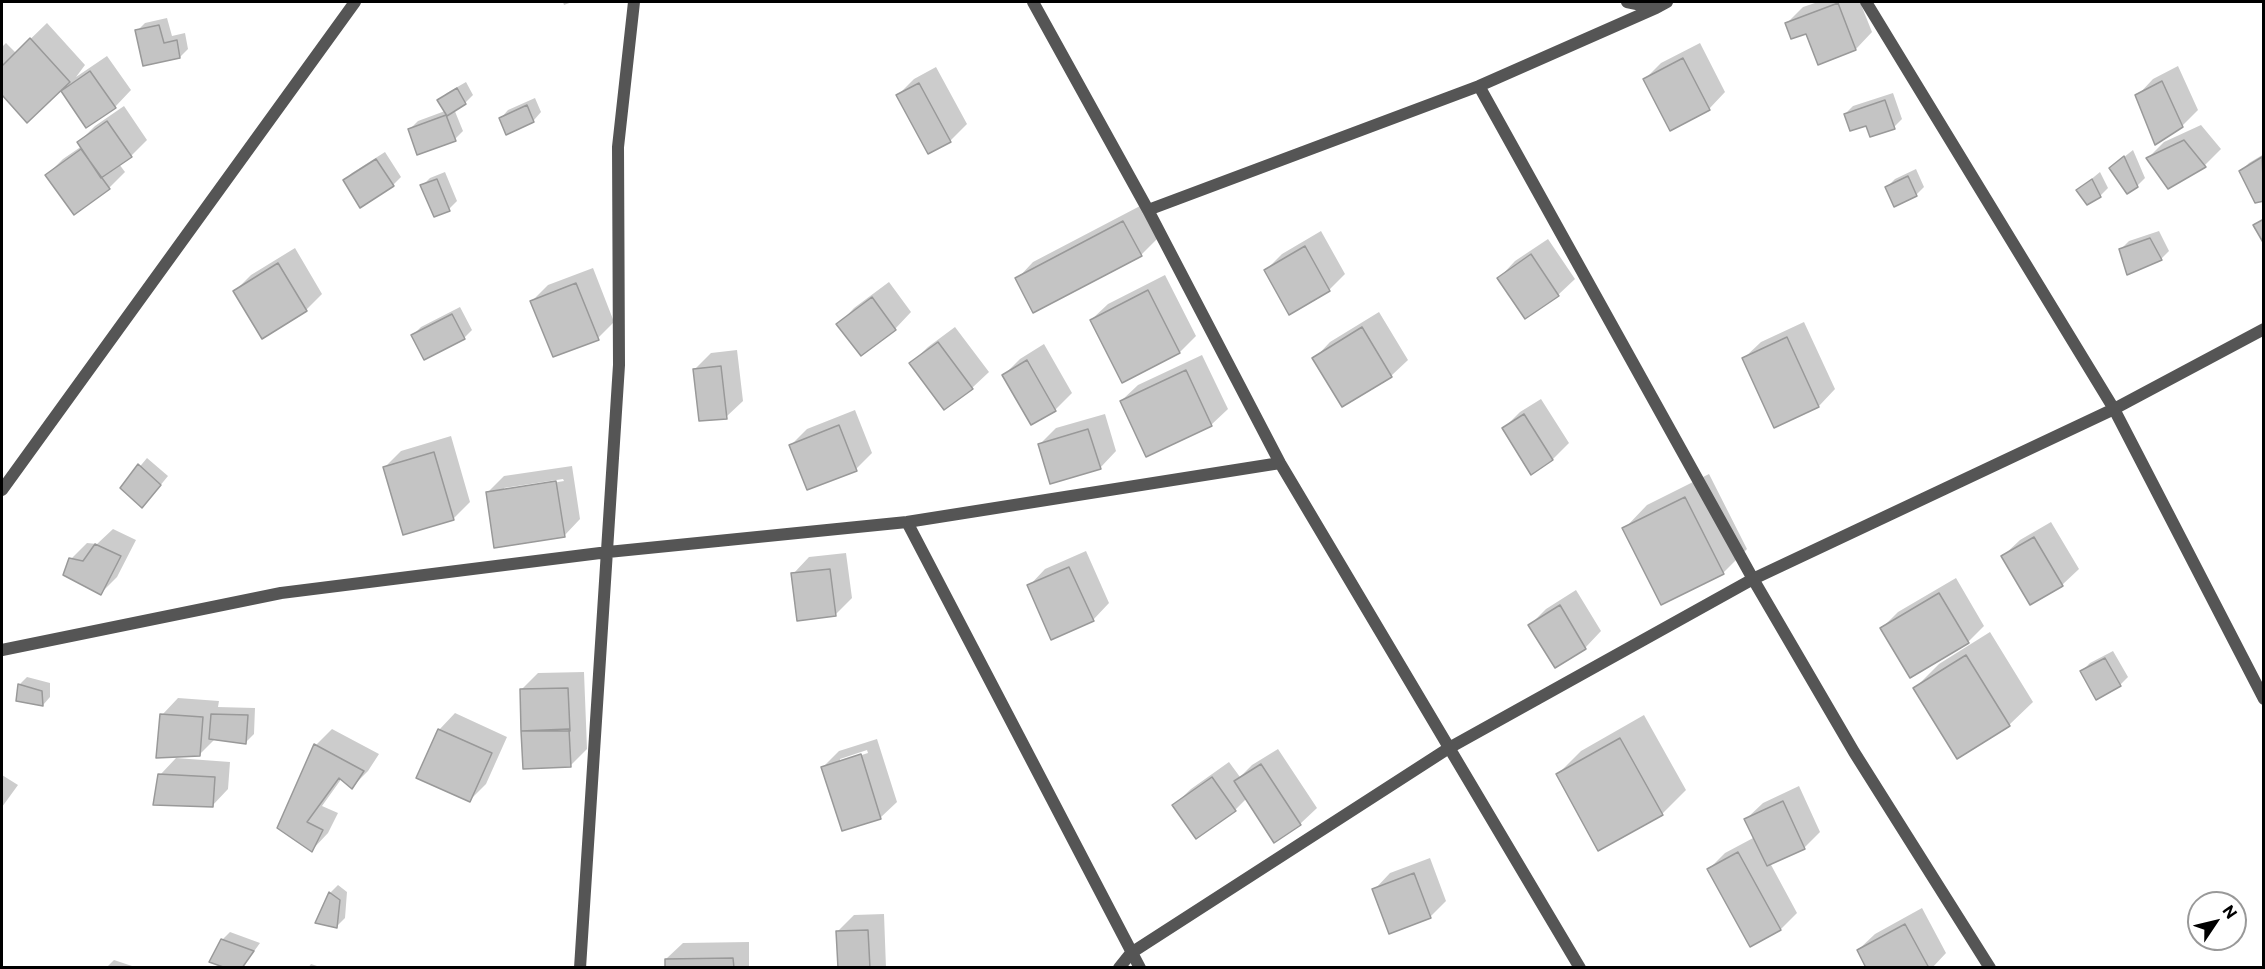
<!DOCTYPE html>
<style>
body{margin:0}
#map{position:relative;width:2265px;height:969px;overflow:hidden;background:#fff;font-family:Commissioner,sans-serif}
canvas{display:block}
.frame{position:absolute;inset:0;border:3px solid #000;pointer-events:none}
.north{position:absolute;left:2187px;top:891px;width:60px;height:60px;box-sizing:border-box;background:#fff;border:2px solid #999;border-radius:50%;rotate:55deg;font-size:16px;font-weight:700;line-height:24px;text-align:center;color:#000}
.north::after{content:'';display:block;margin:auto;width:21px;height:27px;background:#000;clip-path:polygon(50% 0,100% 100%,50% 72%,0 100%)}
</style>
<div id="map">
<canvas width="2265" height="969"></canvas>
<div class="frame"></div>
<div class="north">N</div>
</div>
<script>
const ctx = document.querySelector('canvas').getContext('2d');
ctx.lineJoin = 'round';
function paint(path, color) { ctx.fillStyle = color; ctx.fill(path, 'evenodd'); }
function strokePath(path, color, width, dash) { ctx.strokeStyle = color; ctx.lineWidth = width; ctx.lineCap = dash ? 'butt' : 'round'; ctx.setLineDash(dash || []); ctx.stroke(path); }
paint(new Path2D(`
 M 563,2 L 572,2 L 564,5 Z
 M 1818,2 L 1860,2 L 1872,32 L 1856,49 L 1819,63 L 1807,32 L 1786,24 L 1803,7 Z
 M 167,18 L 172,36 L 185,33 L 188,49 L 180,57 L 137,31 L 145,23 Z
 M 47,23 L 85,65 L 76,77 L 107,56 L 131,90 L 115,107 L 86,126 L 62,88 L 27,121 L 2,93 L 2,47 L 6,43 L 16,53 Z
 M 1700,43 L 1725,92 L 1709,109 L 1645,79 L 1661,63 Z
 M 2178,66 L 2198,110 L 2182,126 L 2137,96 L 2153,79 Z
 M 936,67 L 967,124 L 951,140 L 929,152 L 898,95 L 914,79 Z
 M 466,82 L 473,95 L 465,103 L 454,109 L 463,131 L 455,139 L 410,129 L 418,121 L 445,111 L 439,101 L 447,93 Z
 M 1893,93 L 1902,119 L 1894,127 L 1845,114 L 1853,106 Z
 M 535,98 L 541,112 L 534,120 L 507,133 L 501,118 L 508,110 Z
 M 124,106 L 147,140 L 131,156 L 119,164 L 125,172 L 109,188 L 47,175 L 63,159 L 82,146 L 79,142 L 95,126 Z
 M 2201,125 L 2221,149 L 2205,165 L 2148,158 L 2164,142 Z
 M 2133,150 L 2145,178 L 2137,186 L 2119,161 Z
 M 385,152 L 401,177 L 393,185 L 344,181 L 352,173 Z
 M 2264,154 L 2264,199 L 2241,171 L 2249,163 Z
 M 1916,169 L 1924,187 L 1916,195 L 1887,187 L 1895,179 Z
 M 445,172 L 457,201 L 449,209 L 422,186 L 430,178 Z
 M 2100,172 L 2108,188 L 2100,196 L 2078,190 Z
 M 1140,206 L 1157,239 L 1141,255 L 1017,279 L 1033,262 Z
 M 1321,231 L 1345,274 L 1329,290 L 1266,270 L 1282,254 Z
 M 2159,231 L 2169,251 L 2161,259 L 2121,249 L 2129,241 Z
 M 1548,239 L 1575,279 L 1558,295 L 1526,317 L 1499,278 L 1515,261 Z
 M 295,248 L 322,294 L 306,310 L 235,291 L 251,275 Z
 M 593,268 L 614,322 L 598,338 L 532,301 L 548,285 Z
 M 1165,275 L 1196,336 L 1180,352 L 1123,381 L 1091,320 L 1108,304 Z
 M 889,282 L 911,312 L 895,329 L 838,325 L 854,308 Z
 M 460,307 L 472,330 L 464,338 L 413,335 L 421,327 Z
 M 1379,312 L 1408,360 L 1391,376 L 1314,359 L 1330,342 Z
 M 1804,322 L 1835,389 L 1819,406 L 1775,426 L 1744,358 L 1761,342 Z
 M 955,327 L 989,372 L 972,388 L 944,408 L 911,363 L 928,347 Z
 M 1044,344 L 1072,393 L 1055,410 L 1032,423 L 1004,375 L 1020,359 Z
 M 737,350 L 743,401 L 726,417 L 695,369 L 711,353 Z
 M 1202,355 L 1228,409 L 1211,425 L 1121,401 L 1138,385 Z
 M 1541,399 L 1569,443 L 1553,459 L 1504,428 L 1520,412 Z
 M 855,410 L 872,453 L 856,469 L 791,445 L 807,429 Z
 M 1105,414 L 1116,451 L 1100,468 L 1040,444 L 1056,428 Z
 M 451,436 L 470,502 L 454,518 L 404,533 L 385,467 L 401,451 Z
 M 147,458 L 168,476 L 150,498 L 122,488 Z
 M 572,466 L 580,519 L 564,536 L 487,493 L 504,476 ZM 563,479 L 564,481 L 504,491 L 504,488 Z
 M 1709,474 L 1747,549 L 1723,573 L 1624,529 L 1647,505 Z
 M 2051,522 L 2079,569 L 2062,585 L 2003,556 L 2020,540 Z
 M 113,529 L 136,540 L 117,577 L 101,593 L 71,559 L 87,543 L 97,544 Z
 M 1086,551 L 1109,603 L 1093,620 L 1029,586 L 1045,569 Z
 M 846,553 L 852,598 L 836,614 L 793,574 L 809,557 Z
 M 1956,578 L 1984,626 L 1968,642 L 1882,628 L 1898,612 Z
 M 1576,590 L 1601,631 L 1585,648 L 1530,625 L 1546,609 Z
 M 1990,632 L 2033,702 L 2009,725 L 1915,688 L 1939,664 Z
 M 2113,651 L 2128,677 L 2120,685 L 2082,671 L 2090,663 Z
 M 584,672 L 587,749 L 571,765 L 521,690 L 538,673 Z
 M 27,677 L 50,683 L 50,697 L 43,705 L 19,685 Z
 M 178,698 L 219,701 L 218,707 L 255,708 L 254,734 L 246,742 L 215,739 L 199,755 L 162,715 Z
 M 455,713 L 507,737 L 486,784 L 470,800 L 439,730 Z
 M 1644,715 L 1686,790 L 1662,814 L 1557,775 L 1581,751 Z
 M 332,729 L 379,754 L 368,771 L 352,787 L 342,778 L 322,806 L 338,813 L 328,833 L 312,850 L 279,827 L 316,745 Z
 M 877,739 L 897,802 L 880,818 L 823,767 L 839,751 ZM 867,750 L 868,753 L 840,762 L 840,759 Z
 M 1278,749 L 1317,808 L 1300,824 L 1275,840 L 1247,798 L 1235,810 L 1197,837 L 1174,805 L 1191,789 L 1229,762 L 1240,777 L 1252,765 Z
 M 176,758 L 230,762 L 228,789 L 212,806 L 160,775 Z
 M 2,775 L 18,785 L 2,807 Z
 M 1799,786 L 1820,832 L 1804,848 L 1770,863 L 1797,913 L 1781,929 L 1751,945 L 1709,869 L 1725,853 L 1755,837 L 1746,819 L 1763,803 Z
 M 1430,858 L 1446,901 L 1430,917 L 1374,890 L 1390,873 Z
 M 338,885 L 347,892 L 345,918 L 337,926 L 330,893 Z
 M 1922,908 L 1946,953 L 1932,968 L 1868,968 L 1858,950 L 1875,934 Z
 M 884,914 L 886,968 L 840,968 L 838,931 L 854,915 Z
 M 230,932 L 260,943 L 242,968 L 222,940 Z
 M 749,942 L 749,968 L 667,968 L 666,959 L 683,943 Z
 M 114,960 L 138,968 L 106,968 Z
 M 311,964 L 323,968 L 308,968 Z`), '#0003');
const building = new Path2D(`
 M 1838,3 L 1856,50 L 1818,65 L 1806,34 L 1791,39 L 1785,23 Z
 M 159,25 L 164,43 L 177,40 L 180,58 L 143,66 L 135,30 Z
 M 30,38 L 70,82 L 27,123 L 2,95 L 2,66 Z
 M 1683,58 L 1710,110 L 1670,131 L 1643,79 Z
 M 90,71 L 116,108 L 86,128 L 61,91 Z
 M 2162,81 L 2183,127 L 2155,145 L 2135,95 Z
 M 919,83 L 951,142 L 928,154 L 896,95 Z
 M 457,88 L 466,104 L 447,116 L 437,100 Z
 M 1885,100 L 1895,129 L 1870,137 L 1866,126 L 1850,131 L 1844,114 Z
 M 527,105 L 534,122 L 506,135 L 499,118 Z
 M 446,115 L 456,141 L 417,155 L 408,129 Z
 M 107,121 L 132,157 L 101,178 L 77,142 Z
 M 2184,140 L 2206,167 L 2168,189 L 2146,158 Z
 M 81,149 L 110,189 L 74,215 L 45,175 Z
 M 2124,156 L 2138,187 L 2127,194 L 2109,168 Z
 M 2262,157 L 2264,201 L 2255,203 L 2239,171 Z
 M 376,159 L 394,186 L 360,208 L 343,180 Z
 M 1908,176 L 1917,196 L 1894,207 L 1885,187 Z
 M 437,179 L 450,211 L 434,217 L 420,185 Z
 M 2092,179 L 2101,197 L 2087,205 L 2076,190 Z
 M 2264,219 L 2264,244 L 2253,225 Z
 M 1123,221 L 1142,256 L 1033,313 L 1015,278 Z
 M 2150,238 L 2162,260 L 2127,275 L 2119,249 Z
 M 1305,246 L 1330,291 L 1289,315 L 1264,270 Z
 M 1531,254 L 1559,296 L 1525,319 L 1497,278 Z
 M 278,263 L 307,311 L 262,339 L 233,291 Z
 M 576,283 L 599,340 L 553,357 L 530,301 Z
 M 1148,290 L 1180,353 L 1122,383 L 1090,320 Z
 M 872,297 L 896,330 L 861,356 L 836,324 Z
 M 452,314 L 465,339 L 424,360 L 411,335 Z
 M 1362,327 L 1392,377 L 1342,407 L 1312,358 Z
 M 1787,337 L 1819,407 L 1774,428 L 1742,358 Z
 M 938,342 L 973,389 L 944,410 L 909,363 Z
 M 1027,360 L 1056,411 L 1031,425 L 1002,375 Z
 M 721,366 L 727,419 L 699,421 L 693,369 Z
 M 1186,370 L 1212,426 L 1146,457 L 1120,401 Z
 M 1524,414 L 1553,460 L 1531,475 L 1502,428 Z
 M 839,425 L 857,471 L 807,490 L 789,445 Z
 M 1088,429 L 1101,469 L 1050,484 L 1038,444 Z
 M 434,452 L 454,520 L 403,535 L 383,467 Z
 M 138,464 L 161,485 L 142,508 L 120,488 Z
 M 556,481 L 565,537 L 494,548 L 486,492 Z
 M 1685,497 L 1724,574 L 1661,605 L 1622,528 Z
 M 2034,537 L 2063,586 L 2030,605 L 2001,556 Z
 M 95,544 L 121,556 L 101,595 L 63,575 L 69,558 L 83,561 Z
 M 1069,567 L 1094,621 L 1051,640 L 1027,585 Z
 M 830,569 L 836,616 L 797,621 L 791,573 Z
 M 1939,593 L 1969,643 L 1910,678 L 1880,628 Z
 M 1560,605 L 1586,649 L 1555,668 L 1528,625 Z
 M 1966,655 L 2010,726 L 1957,759 L 1913,688 Z
 M 2105,658 L 2121,686 L 2096,700 L 2080,671 Z
 M 18,684 L 42,691 L 43,706 L 16,701 Z
 M 568,688 L 570,731 L 521,731 L 520,689 Z
 M 160,714 L 203,717 L 200,756 L 156,758 Z
 M 211,714 L 248,715 L 246,744 L 209,739 Z
 M 438,729 L 492,753 L 470,802 L 416,778 Z
 M 569,729 L 571,767 L 523,769 L 521,731 Z
 M 1620,738 L 1663,815 L 1598,851 L 1556,774 Z
 M 314,744 L 364,771 L 352,789 L 339,778 L 307,822 L 323,830 L 312,852 L 277,828 Z
 M 861,754 L 881,819 L 842,831 L 821,767 Z
 M 1261,764 L 1301,825 L 1274,843 L 1234,781 Z
 M 158,774 L 215,777 L 213,807 L 153,805 Z
 M 1212,777 L 1236,811 L 1196,839 L 1172,805 Z
 M 1783,801 L 1805,849 L 1767,866 L 1744,819 Z
 M 1738,852 L 1781,930 L 1750,947 L 1707,869 Z
 M 1414,873 L 1431,918 L 1389,934 L 1372,889 Z
 M 329,892 L 340,900 L 337,928 L 315,923 Z
 M 1905,924 L 1929,968 L 1866,968 L 1857,950 Z
 M 868,930 L 870,968 L 838,968 L 836,931 Z
 M 221,939 L 254,951 L 242,968 L 226,968 L 209,962 Z
 M 733,958 L 734,968 L 665,968 L 665,959 Z`);
paint(building, '#c4c4c4');
strokePath(building, '#999', 1.5);
strokePath(new Path2D(`
 M 1033,2 L 1148,210 L 1280,463 L 1580,968
 M 1627,2 L 1656,8
 M 1866,2 L 2114,409 L 2264,699
 M 1479,86 L 1753,579 L 1854,752 L 1990,968
 M 1148,210 L 1479,86 L 1656,8 L 1667,2
 M 2,490 L 355,2
 M 907,522 L 1140,968
 M 2,650 L 281,593 L 608,552 L 907,522 L 1280,463
 M 580,968 L 619,365 L 618,147 L 634,2
 M 1119,968 L 1131,953 L 1449,748 L 1753,579 L 2114,409 L 2264,329`), '#555', 12);
</script>
